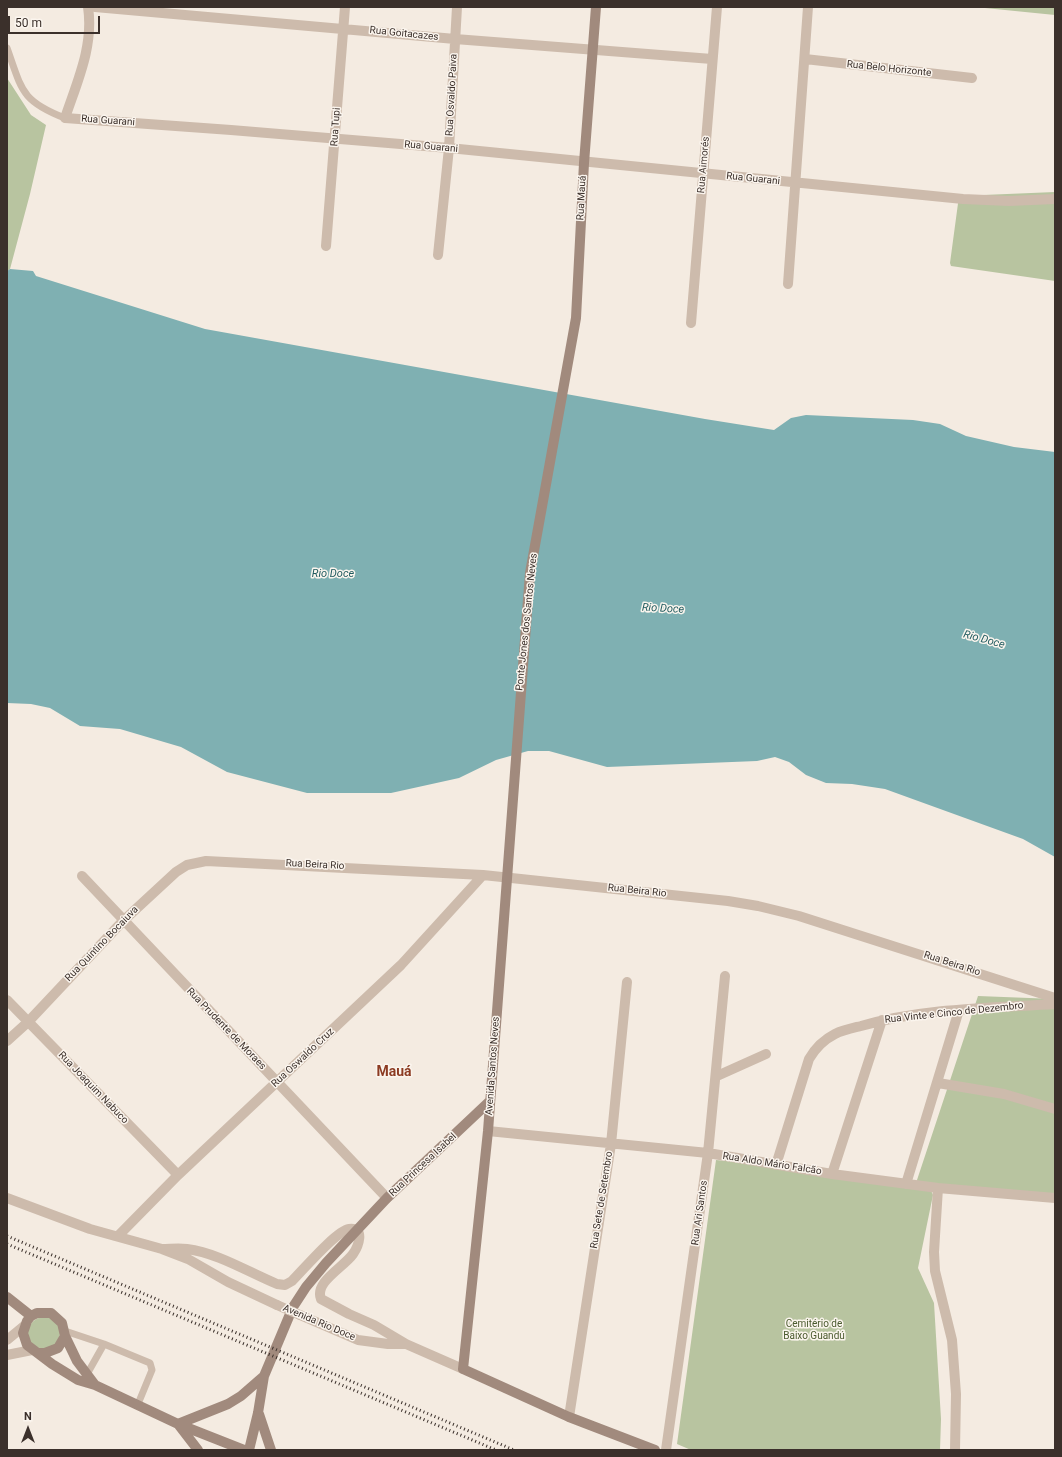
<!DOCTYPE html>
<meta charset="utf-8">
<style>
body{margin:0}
#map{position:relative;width:1062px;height:1457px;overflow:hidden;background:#f4ebe1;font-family:Roboto,sans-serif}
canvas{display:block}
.frame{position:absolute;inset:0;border:8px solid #3b302b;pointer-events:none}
.north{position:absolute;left:8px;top:1409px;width:40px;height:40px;-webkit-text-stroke:3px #fbf5ee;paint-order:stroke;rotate:0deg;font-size:11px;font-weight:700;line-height:16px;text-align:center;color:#3b302b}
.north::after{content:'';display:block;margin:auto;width:14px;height:18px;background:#3b302b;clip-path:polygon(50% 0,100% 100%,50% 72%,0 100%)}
.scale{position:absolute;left:8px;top:16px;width:92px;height:18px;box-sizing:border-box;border:2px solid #3b302b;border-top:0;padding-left:5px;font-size:12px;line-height:14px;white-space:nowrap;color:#3b302b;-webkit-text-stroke:3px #fbf5ee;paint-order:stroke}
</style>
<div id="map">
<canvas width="1062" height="1457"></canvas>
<div class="frame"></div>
<div class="north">N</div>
<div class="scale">50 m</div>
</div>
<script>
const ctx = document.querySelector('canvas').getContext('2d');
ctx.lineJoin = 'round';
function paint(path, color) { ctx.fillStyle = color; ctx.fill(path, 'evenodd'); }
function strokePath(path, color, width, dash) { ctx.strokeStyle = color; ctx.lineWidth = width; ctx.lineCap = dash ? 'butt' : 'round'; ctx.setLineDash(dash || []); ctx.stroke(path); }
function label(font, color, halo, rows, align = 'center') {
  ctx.font = font + ' Roboto,sans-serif'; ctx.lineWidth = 3; ctx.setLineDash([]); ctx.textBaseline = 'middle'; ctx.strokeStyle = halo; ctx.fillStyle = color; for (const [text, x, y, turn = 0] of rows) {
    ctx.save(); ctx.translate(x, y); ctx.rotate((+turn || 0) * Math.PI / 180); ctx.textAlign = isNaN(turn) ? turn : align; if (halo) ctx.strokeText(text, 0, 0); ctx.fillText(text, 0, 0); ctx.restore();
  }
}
paint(new Path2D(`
 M 985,7 L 1055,7 L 1055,15 L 985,8 Z
 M 7,78 L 31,115 L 46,125 L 30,194 L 10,269 L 7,271 Z
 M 1055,192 L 1055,281 L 951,266 L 950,263 L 959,196 Z
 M 978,996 L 1055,999 L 1055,1196 L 929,1186 L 933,1195 L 918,1268 L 934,1303 L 941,1419 L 940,1450 L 691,1450 L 677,1444 L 716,1160 L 894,1178 L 916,1183 Z
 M28 1333a16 16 0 1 1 32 0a16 16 0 1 1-32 0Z`), '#b8c4a0');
paint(new Path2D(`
 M 10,269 L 33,271 L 36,276 L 205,329 L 705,419 L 774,430 L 791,418 L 806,415 L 913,420 L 940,424 L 966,436 L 1014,447 L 1055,452 L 1055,857 L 1023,839 L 885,789 L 852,784 L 826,783 L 806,775 L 789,762 L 775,757 L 757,761 L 607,767 L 549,751 L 528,751 L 496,760 L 459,778 L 391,793 L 307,793 L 227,772 L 181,747 L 120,729 L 80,726 L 50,708 L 31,704 L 7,703 L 7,271 Z`), '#7fb0b2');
strokePath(new Path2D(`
 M 7,48 C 22,90 21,101 65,118
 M 65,1331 L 104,1344
 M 86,1376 L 104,1344 L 150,1363 L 152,1370 L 138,1404`), '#cdbbac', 7);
strokePath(new Path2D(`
 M 88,7 C 94,46 77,82 65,118 L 231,130 L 449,148 L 963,199 L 1009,201 L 1055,199
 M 95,7 L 455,39 L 712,59
 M 805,59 L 972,78
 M 326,246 L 345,7
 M 438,255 L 449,148 L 457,7
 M 788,284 L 808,7
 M 691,323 L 717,7
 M 82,876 L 387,1198
 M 7,1000 L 178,1175
 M 7,1041 L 28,1022 L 123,921 L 176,872 L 187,865 L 206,861 L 483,875 L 728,901 L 758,906 L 799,916 L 1055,998
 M 717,1076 L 766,1054
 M 938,1083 L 1004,1094 L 1055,1109
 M 488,1131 L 708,1153 L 832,1174 L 938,1188 L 1055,1198
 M 776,1165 L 809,1059 C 816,1047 823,1040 835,1034 C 843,1030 853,1028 861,1026 C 923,1008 991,1008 1055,1004
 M 832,1174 L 882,1020
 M 906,1184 L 959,1010
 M 938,1188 L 934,1252 L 935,1271 L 952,1340 L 956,1394 L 955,1450
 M 7,1198 L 90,1229 L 162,1249 L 188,1259 L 228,1282 L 277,1305
 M 118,1236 L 178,1175 L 401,965 L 483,875
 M 162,1249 C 170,1249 179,1248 187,1249 C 218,1253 248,1272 277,1284 L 285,1285 L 292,1281 C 303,1270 336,1231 349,1229 C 366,1227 358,1247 353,1254 C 344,1267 314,1282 321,1299 L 349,1314 L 374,1325 L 406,1344
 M 300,1315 L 358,1340 L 388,1344 L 406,1344 L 463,1369
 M 7,1340 L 24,1326
 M 7,1355 L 32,1350
 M 569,1417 L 611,1144 L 627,982
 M 666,1450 L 708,1153 L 725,976`), '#cdbbac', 10);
strokePath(new Path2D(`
 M 596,7 L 584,163 L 576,318 L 530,573 L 488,1131 L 463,1369 L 569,1417 L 655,1450
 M 7,1297 L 31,1316
 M 65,1336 L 77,1361 L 95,1385
 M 38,1353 L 45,1353 L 58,1348 L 65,1336 L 62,1323 L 51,1313 L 37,1313 L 31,1316 L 27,1321 L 23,1333 L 27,1345 L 52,1364 L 78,1380 L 95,1385 L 178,1424 L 244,1450
 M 259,1414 L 271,1450
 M 178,1424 L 228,1404 L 241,1396 L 264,1376
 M 178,1424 L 198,1450
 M 249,1450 L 258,1413 L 264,1376 L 293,1307 L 306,1287 L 326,1263 L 387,1198 L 490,1101`), '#a18a7d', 10);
strokePath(new Path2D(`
 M 7,1236 L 514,1450
 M 7,1244 L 496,1450`), '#3b302b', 3, [1, 3]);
strokePath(new Path2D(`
 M 277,1305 L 300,1315`), '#cdbbac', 10);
label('10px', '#3b302b', '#fbf5ee', [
 ["Rua Goitacazes",404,34,6],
 ["Rua Belo Horizonte",889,69,6],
 ["Rua Osvaldo Paiva",452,95,-87],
 ["Rua Guarani",108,121,4],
 ["Rua Tupi",336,127,-86],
 ["Rua Guarani",431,147,5],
 ["Rua Aimorés",704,165,-85],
 ["Rua Guarani",753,179,6],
 ["Rua Mauá",582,198,-87],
 ["Ponte Jones dos Santos Neves",527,622,-84],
 ["Rua Beira Rio",315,865,3],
 ["Rua Beira Rio",637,891,6],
 ["Rua Quintino Bocaiuva",102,944,-46],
 ["Rua Beira Rio",952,964,18],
 ["Rua Vinte e Cinco de Dezembro",954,1013,-6],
 ["Rua Prudente de Moraes",226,1029,46],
 ["Rua Oswaldo Cruz",303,1058,-43],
 ["Avenida Santos Neves",493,1066,-86],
 ["Rua Joaquim Nabuco",93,1088,46],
 ["Rua Aldo Mário Falcão",772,1164,9],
 ["Rua Princesa Isabel",423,1165,-43],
 ["Rua Sete de Setembro",602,1200,-81],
 ["Rua Ari Santos",700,1213,-82],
 ["Avenida Rio Doce",319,1323,23]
]);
label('10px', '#4a5a2e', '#fbf5ee', [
 ["Cemitério de",814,1324],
 ["Baixo Guandú",814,1336]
]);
label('italic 11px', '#1f5a5e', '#fbf5ee', [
 ["Rio Doce",333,574],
 ["Rio Doce",663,609,3],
 ["Rio Doce",984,640,15]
]);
label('bold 14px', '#8c3b22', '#fbf5ee', [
 ["Mauá",394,1072]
]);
</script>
